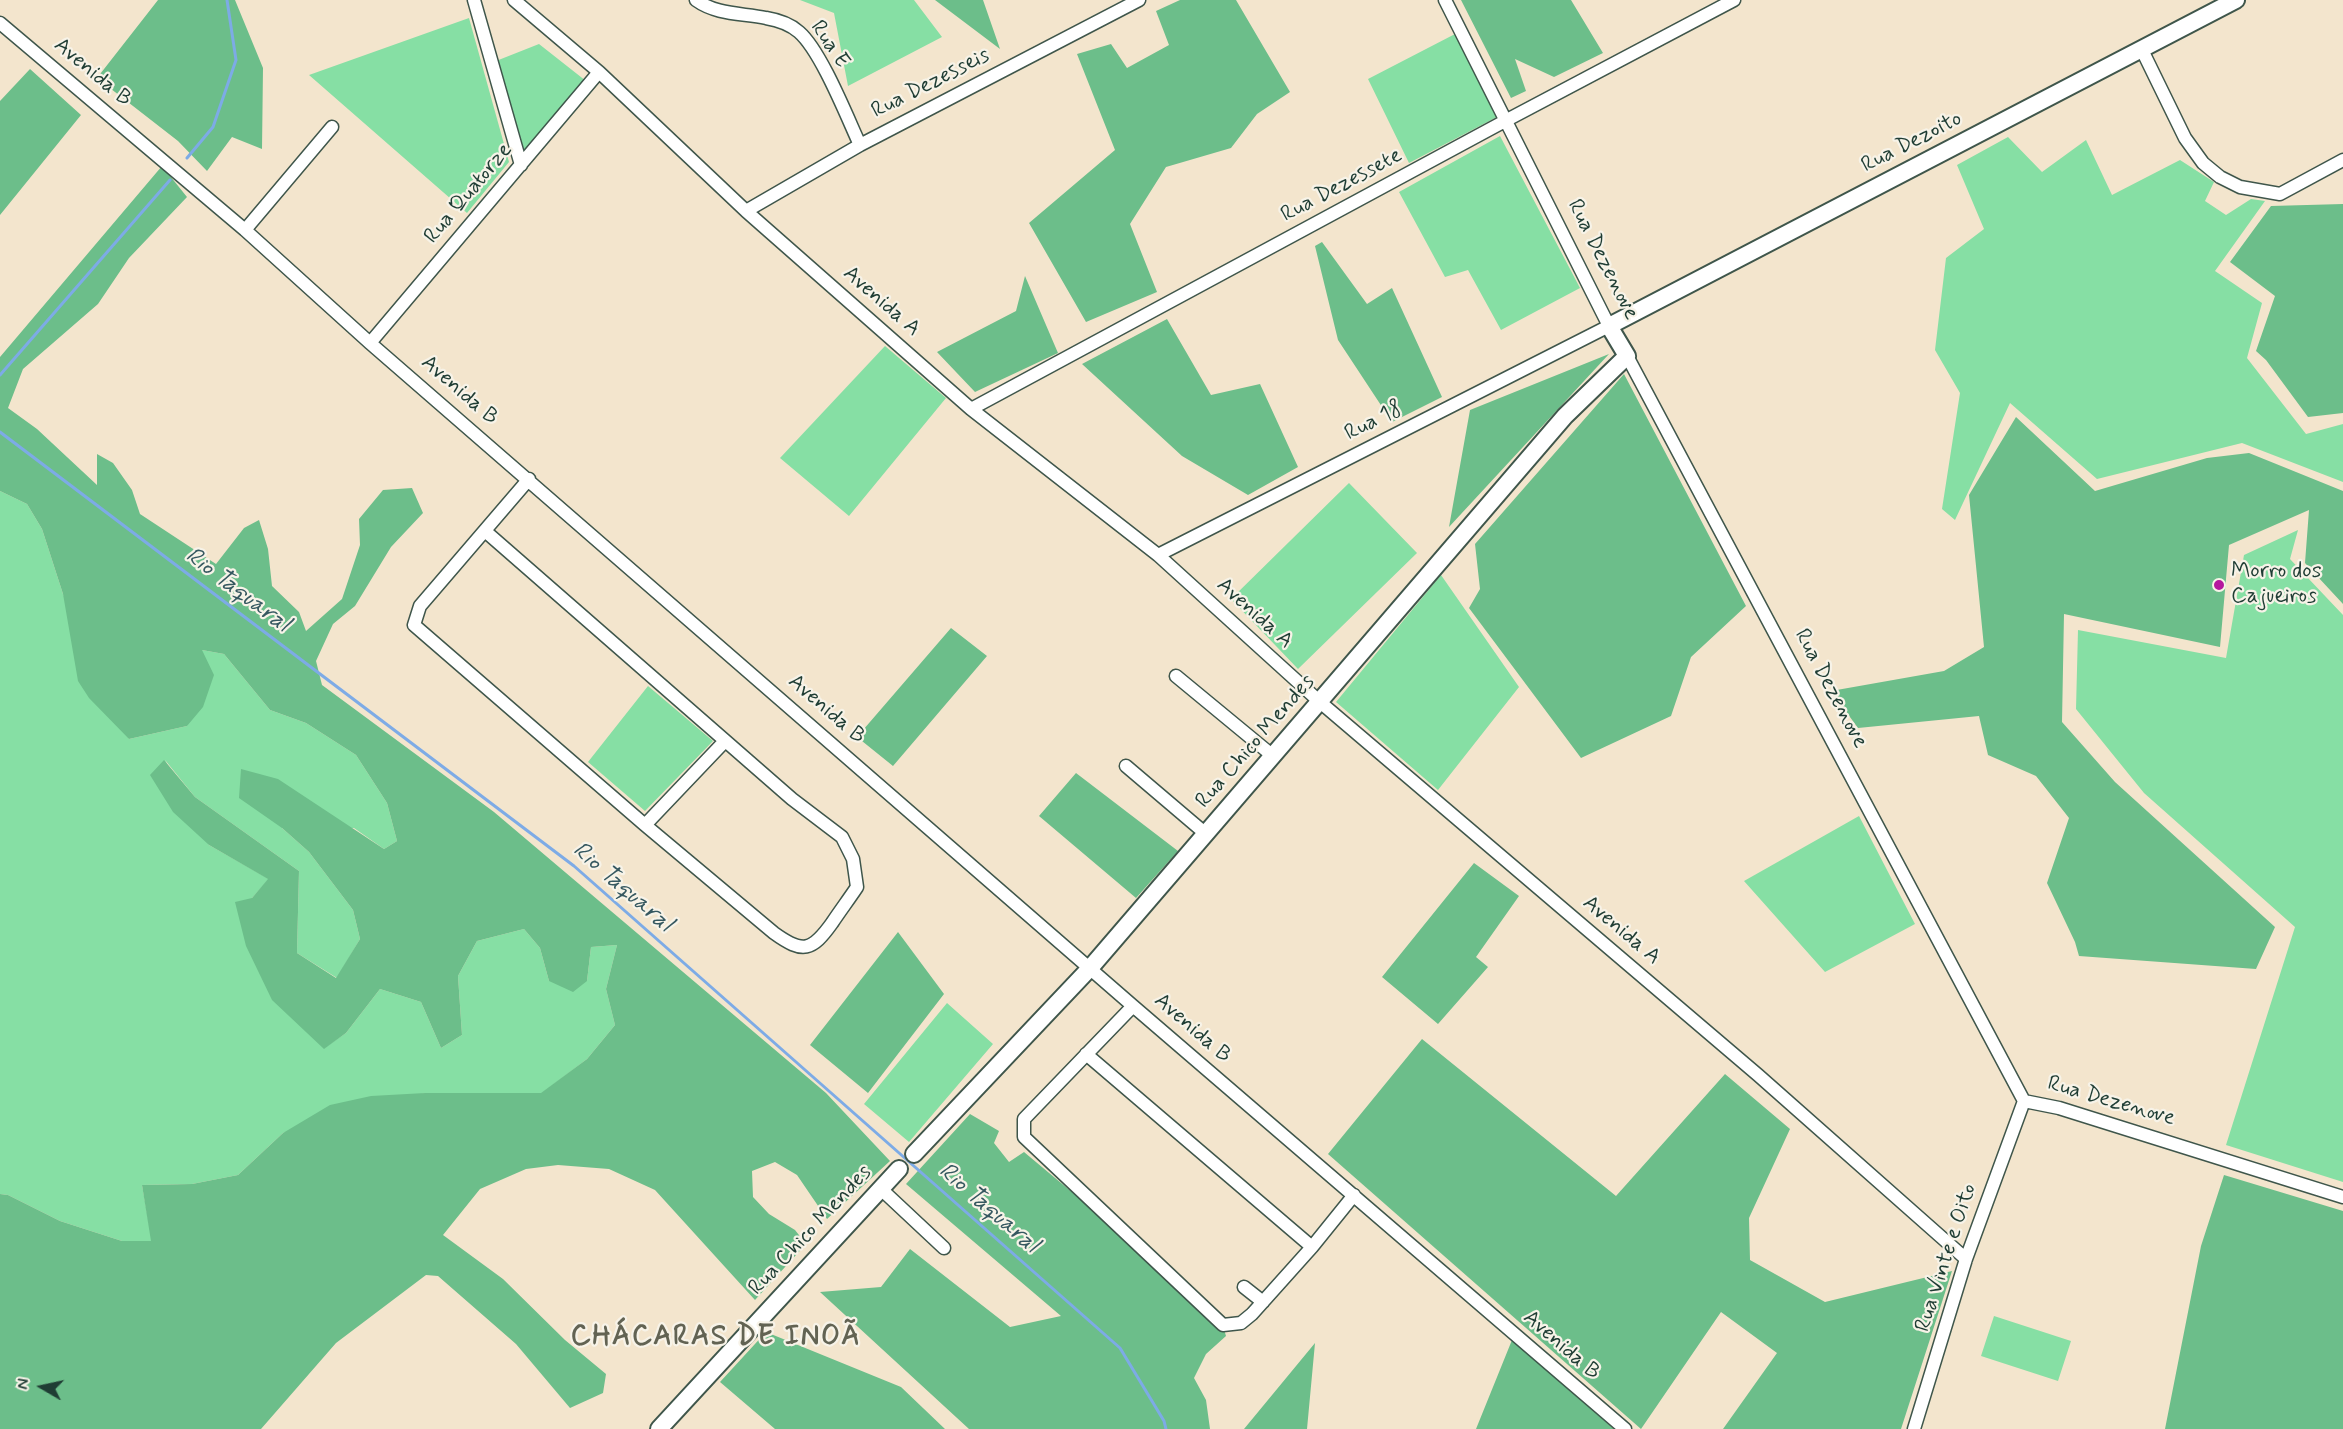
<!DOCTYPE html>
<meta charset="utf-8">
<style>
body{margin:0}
#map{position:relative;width:2343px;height:1429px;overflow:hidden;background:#f3e5cd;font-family:Mynerve,sans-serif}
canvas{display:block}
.north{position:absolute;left:12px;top:1357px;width:60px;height:60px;-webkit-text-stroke:4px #f7f3e8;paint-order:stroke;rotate:279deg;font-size:16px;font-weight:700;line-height:24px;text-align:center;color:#1f3d34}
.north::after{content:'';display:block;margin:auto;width:21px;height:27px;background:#1f3d34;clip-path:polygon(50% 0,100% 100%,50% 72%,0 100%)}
</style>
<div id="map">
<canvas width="2343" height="1429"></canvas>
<div class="north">N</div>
</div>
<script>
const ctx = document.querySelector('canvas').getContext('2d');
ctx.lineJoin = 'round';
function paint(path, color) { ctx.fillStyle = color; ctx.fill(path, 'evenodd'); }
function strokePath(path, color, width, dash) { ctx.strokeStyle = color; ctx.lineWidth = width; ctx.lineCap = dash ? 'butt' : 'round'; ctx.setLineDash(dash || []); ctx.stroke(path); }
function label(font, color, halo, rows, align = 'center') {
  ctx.font = font + ' Mynerve,sans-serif'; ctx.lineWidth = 4.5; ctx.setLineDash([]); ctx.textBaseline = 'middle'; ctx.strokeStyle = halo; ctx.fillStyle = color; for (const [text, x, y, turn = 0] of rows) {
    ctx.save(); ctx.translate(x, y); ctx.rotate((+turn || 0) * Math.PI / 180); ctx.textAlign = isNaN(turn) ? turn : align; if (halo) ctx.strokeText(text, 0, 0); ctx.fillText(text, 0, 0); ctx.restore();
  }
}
paint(new Path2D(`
 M 800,0 L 914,0 L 942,37 L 848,86 L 834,13 Z
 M 469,18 L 509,162 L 467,213 L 309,75 Z
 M 1455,34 L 1497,117 L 1409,163 L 1368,79 Z
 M 539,44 L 586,81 L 524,154 L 496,61 Z
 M 1500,136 L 1580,288 L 1501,330 L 1468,270 L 1445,277 L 1399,192 Z
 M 2008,137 L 2042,172 L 2086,140 L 2112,195 L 2180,160 L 2214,182 L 2205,201 L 2226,215 L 2251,199 L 2265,201 L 2215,271 L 2262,303 L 2247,358 L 2306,434 L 2343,424 L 2343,482 L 2242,443 L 2097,479 L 2010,403 L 1955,520 L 1942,509 L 1960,393 L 1935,350 L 1946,258 L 1984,229 L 1957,165 Z
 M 885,346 L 946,398 L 849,516 L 780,458 Z
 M 1349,483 L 1417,553 L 1298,669 L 1231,599 Z
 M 0,491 L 27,504 L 42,529 L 63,594 L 129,739 L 187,726 L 202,650 L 224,654 L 270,710 L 306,723 L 356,755 L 387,803 L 397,841 L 384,849 L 354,828 L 282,828 L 309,852 L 353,910 L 360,939 L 337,978 L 297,953 L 299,871 L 195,797 L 165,760 L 209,845 L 269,879 L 252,898 L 324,1048 L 346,1033 L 380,989 L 421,1002 L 441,1048 L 462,1035 L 458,976 L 477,941 L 524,929 L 540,948 L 549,981 L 587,981 L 591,947 L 617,945 L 606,989 L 615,1025 L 587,1059 L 541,1094 L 425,1093 L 283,1133 L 238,1175 L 192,1184 L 142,1185 L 152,1241 L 122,1241 L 60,1221 L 8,1195 L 0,1194 Z
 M 2298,530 L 2290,559 L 2343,615 L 2343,1182 L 2226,1145 L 2295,927 L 2144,793 L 2076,709 L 2078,630 L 2226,658 L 2244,555 Z
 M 1441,575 L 1519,687 L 1438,790 L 1336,702 Z
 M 648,686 L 713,741 L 645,811 L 588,762 Z
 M 1859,816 L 1915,924 L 1825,972 L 1744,881 Z
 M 947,1003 L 993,1044 L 909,1142 L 864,1104 Z
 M 1994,1316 L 2071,1341 L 2058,1381 L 1981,1356 Z`), '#86dfa4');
paint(new Path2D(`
 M 158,0 L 235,0 L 263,68 L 262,149 L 232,137 L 207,171 L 178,141 L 97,78 Z
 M 935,0 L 983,0 L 1000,49 Z
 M 1180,0 L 1236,0 L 1290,92 L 1257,114 L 1231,148 L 1166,167 L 1130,224 L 1157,292 L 1086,322 L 1029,223 L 1115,150 L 1077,54 L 1111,44 L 1127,68 L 1169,45 L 1156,11 Z
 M 1461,0 L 1571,0 L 1603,53 L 1554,77 L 1515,59 L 1526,91 L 1511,98 Z
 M 30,69 L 81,115 L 0,215 L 0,101 Z
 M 162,166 L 187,197 L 129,258 L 98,304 L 23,369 L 8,408 L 37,429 L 97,485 L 97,454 L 113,463 L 132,490 L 140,514 L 216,564 L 244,528 L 259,520 L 268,549 L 272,586 L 299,612 L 306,631 L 342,599 L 360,545 L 359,519 L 383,490 L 412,488 L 423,513 L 391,547 L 355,606 L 333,624 L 316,661 L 322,685 L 494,812 L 826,1093 L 890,1161 L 827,1219 L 797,1175 L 775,1162 L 752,1171 L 753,1197 L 769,1214 L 795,1230 L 806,1244 L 755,1300 L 655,1190 L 609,1169 L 558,1165 L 526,1169 L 480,1189 L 443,1235 L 503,1279 L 565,1340 L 606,1374 L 603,1393 L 570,1408 L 516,1344 L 438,1276 L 426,1275 L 336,1343 L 261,1429 L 0,1429 L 0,1194 L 8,1195 L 60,1221 L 122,1241 L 151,1241 L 142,1185 L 192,1184 L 238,1175 L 283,1133 L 330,1105 L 371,1096 L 425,1093 L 541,1093 L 587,1059 L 615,1025 L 606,989 L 617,945 L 591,947 L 587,981 L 573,992 L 549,981 L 540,948 L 524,929 L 477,941 L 458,976 L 462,1035 L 441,1048 L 421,1002 L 380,989 L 346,1033 L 324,1049 L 272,1000 L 246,946 L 235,902 L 252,898 L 268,879 L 209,845 L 173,812 L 150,775 L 164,760 L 195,797 L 299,871 L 297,953 L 336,978 L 360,939 L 353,910 L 309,852 L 282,828 L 239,798 L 241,769 L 278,779 L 384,849 L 397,841 L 387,803 L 356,755 L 306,723 L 270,710 L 224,654 L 202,650 L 214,675 L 203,707 L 187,726 L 129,739 L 89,698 L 78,681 L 63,594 L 42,529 L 27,504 L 0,491 L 0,357 Z
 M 2343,204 L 2343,413 L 2308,417 L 2266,360 L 2256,351 L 2275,296 L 2230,262 L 2271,206 Z
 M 1322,242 L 1367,304 L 1392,288 L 1442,397 L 1392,422 L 1338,340 L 1315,246 Z
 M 1025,276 L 1058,353 L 975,392 L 937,352 L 1016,311 Z
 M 1167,319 L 1211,395 L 1260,384 L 1298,467 L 1248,495 L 1182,456 L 1082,364 Z
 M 1609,354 L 1449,527 L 1470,410 Z
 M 1624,374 L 1746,606 L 1691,657 L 1671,716 L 1581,758 L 1469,608 L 1480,589 L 1475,544 Z
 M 2016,417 L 2095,491 L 2207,458 L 2249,453 L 2343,491 L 2343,604 L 2305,563 L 2309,510 L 2229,545 L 2220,647 L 2064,614 L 2062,722 L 2115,782 L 2275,927 L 2256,969 L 2079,956 L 2075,942 L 2047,883 L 2069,818 L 2036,776 L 1988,755 L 1979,716 L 1858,728 L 1831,691 L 1944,671 L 1984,647 L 1969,495 Z
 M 951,628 L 987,656 L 893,766 L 857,737 Z
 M 1076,773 L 1178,851 L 1136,898 L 1039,816 Z
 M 1474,863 L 1519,896 L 1476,957 L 1488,967 L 1438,1024 L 1382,977 Z
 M 898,932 L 944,994 L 868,1093 L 810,1045 Z
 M 1422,1039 L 1616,1196 L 1725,1074 L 1790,1129 L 1749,1218 L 1750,1260 L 1825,1302 L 1952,1271 L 1901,1429 L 1723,1429 L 1777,1353 L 1721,1312 L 1641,1429 L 1328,1154 Z
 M 970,1114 L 999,1131 L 994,1143 L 1009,1162 L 1024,1152 L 1220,1316 L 1226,1336 L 1206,1354 L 1194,1378 L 1206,1400 L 1210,1429 L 969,1429 L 820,1292 L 881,1287 L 910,1249 L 1010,1327 L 1061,1316 L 906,1184 Z
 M 2224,1175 L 2343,1211 L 2343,1429 L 2165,1429 L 2201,1246 Z
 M 766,1332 L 901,1387 L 945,1429 L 775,1429 L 720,1382 Z
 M 1512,1340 L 1614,1429 L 1476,1429 Z
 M 1315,1343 L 1307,1429 L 1244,1429 Z`), '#6cbe8a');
strokePath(new Path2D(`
 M 187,158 L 213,127 L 236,60 L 227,0
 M 0,375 L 170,180
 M 0,432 L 574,866 L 1120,1348 L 1164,1421 L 1166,1429`), '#7dabe6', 3);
const minor = new Path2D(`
 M 474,0 L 521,165
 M 514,0 L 599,72 L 746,211 L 971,409 L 1158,555 L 1320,702 L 1758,1075 L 1966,1259
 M 696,0 C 717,15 742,13 766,18 C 778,20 790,24 799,32 C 821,51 847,117 860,145
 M 0,23 L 245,230 L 370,343 L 1133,1006 L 1625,1429
 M 2142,50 L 2185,138 L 2203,163 L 2220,177 L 2240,187 L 2280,194 L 2343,160
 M 746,211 L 860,145 L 1139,0
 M 245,230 L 332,127
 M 370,343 L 599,72
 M 1627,356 L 2024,1101 L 2059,1108 L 2343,1197
 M 971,409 L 1505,121 L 1734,0
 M 485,531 L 792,799 L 842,837 L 853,859 L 857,887 C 849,899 840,911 832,923 C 812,951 803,954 774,933 L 645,825 L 414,625 L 420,606 L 529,479
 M 1158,555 L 1609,326 L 1445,0
 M 1176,676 L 1273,756
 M 1126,766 L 1206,834
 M 645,825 L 725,741
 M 1133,1006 L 1024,1119 L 1024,1137 L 1223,1325 L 1241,1323 L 1252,1314 L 1312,1247 L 1354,1195
 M 1086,1054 L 1312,1247
 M 881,1189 L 944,1248
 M 1244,1287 L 1263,1302
 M 1914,1429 L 1966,1259 L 2024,1101`);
const secondary = new Path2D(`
 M 914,1154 L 1091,967 L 1565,416 L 1627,356 L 1609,326 L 2236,0
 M 659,1429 L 899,1169`);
strokePath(minor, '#3f564b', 15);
strokePath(secondary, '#3f564b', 20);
strokePath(minor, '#fff', 12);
strokePath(secondary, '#fff', 16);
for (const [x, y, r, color] of [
 [2219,585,6,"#b5179e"]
]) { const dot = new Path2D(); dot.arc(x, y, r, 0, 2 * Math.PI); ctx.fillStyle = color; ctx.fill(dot); strokePath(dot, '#f7f3e8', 2); }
label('22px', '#1f3d34', '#f7f3e8', [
 ["Rua E",829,45,56],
 ["Avenida B",92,73,40],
 ["Rua Dezesseis",931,84,-27],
 ["Rua Dezoito",1912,143,-27],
 ["Rua Dezessete",1342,186,-28],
 ["Rua Quatorze",469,194,-50],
 ["Rua Dezenove",1602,260,63],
 ["Avenida A",881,302,41],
 ["Avenida B",459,391,41],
 ["Rua 18",1374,422,-27],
 ["Avenida A",1254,614,42],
 ["Rua Dezenove",1830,689,62],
 ["Avenida B",826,710,41],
 ["Rua Chico Mendes",1256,742,-49],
 ["Avenida A",1621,931,40],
 ["Avenida B",1192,1029,41],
 ["Rua Dezenove",2111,1102,16],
 ["Rua Chico Mendes",811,1231,-47],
 ["Rua Vinte e Oito",1947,1258,-72],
 ["Avenida B",1561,1346,41]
]);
label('22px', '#1f3d34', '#f7f3e8', [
 ["Morro dos",2231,572],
 ["Cajueiros",2231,597]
], 'left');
label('italic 24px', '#365860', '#f7f3e8', [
 ["Rio Taquaral",237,591,37],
 ["Rio Taquaral",622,888,41],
 ["Rio Taquaral",988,1209,41]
]);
ctx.letterSpacing = '1.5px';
label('bold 28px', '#626353', '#f7f3e8', [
 ["CHÁCARAS DE INOÃ",716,1338]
]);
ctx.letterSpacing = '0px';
</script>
